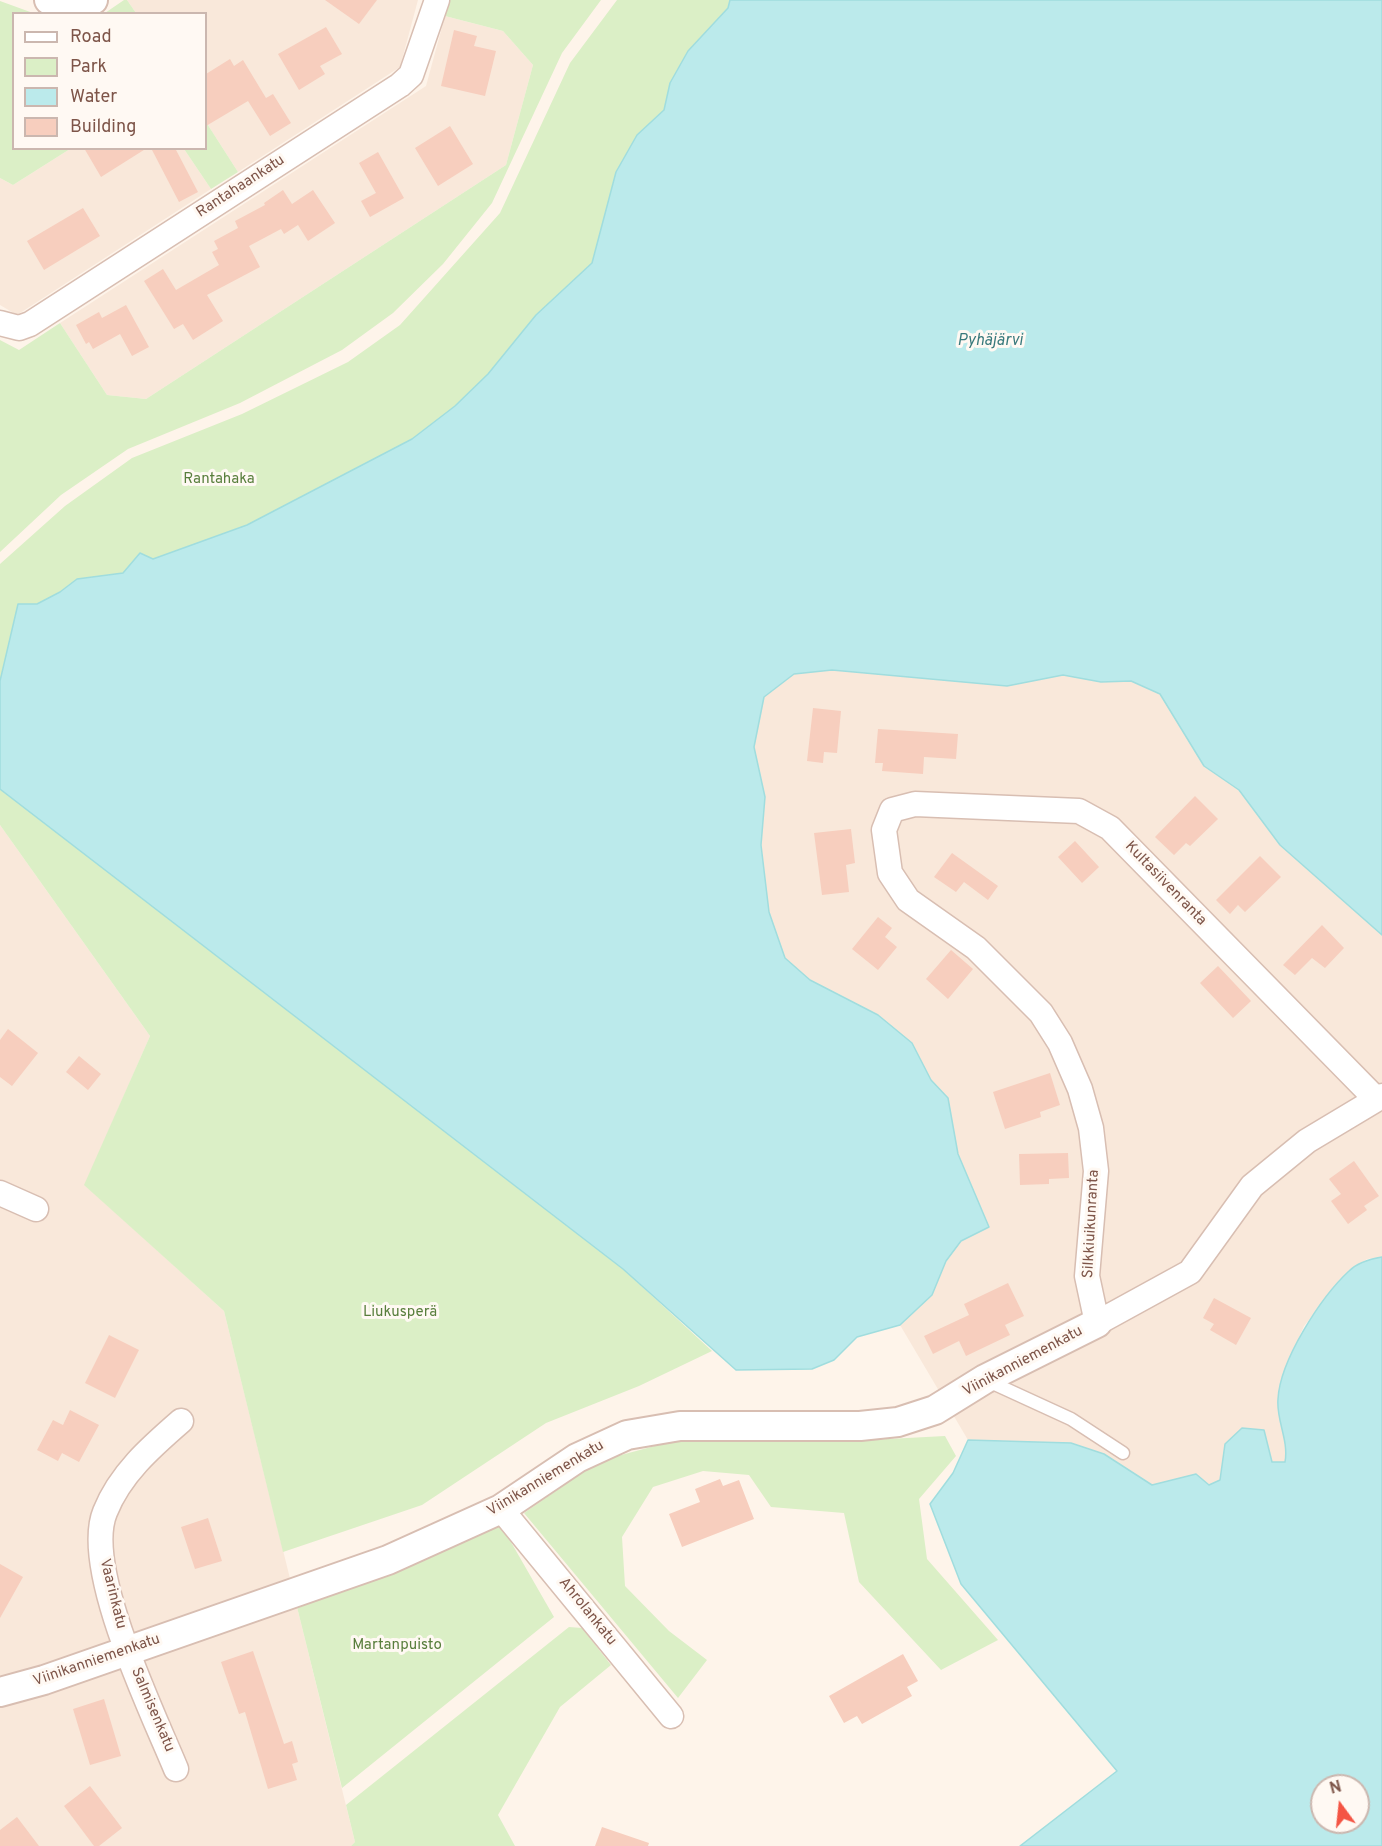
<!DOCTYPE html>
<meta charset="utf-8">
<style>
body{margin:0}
#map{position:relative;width:1382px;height:1846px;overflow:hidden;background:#fef4ea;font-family:Overpass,sans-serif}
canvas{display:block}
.legend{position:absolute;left:12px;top:12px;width:195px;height:138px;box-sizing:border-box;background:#fff9f3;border:2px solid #cbb7af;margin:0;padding:8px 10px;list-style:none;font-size:18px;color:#7e5549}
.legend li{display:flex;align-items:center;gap:12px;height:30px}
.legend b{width:30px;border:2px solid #cbb7af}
.north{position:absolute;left:1310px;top:1774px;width:60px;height:60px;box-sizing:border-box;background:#fff9f3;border:2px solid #cbb7af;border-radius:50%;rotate:345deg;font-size:16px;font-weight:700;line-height:24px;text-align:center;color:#7e5549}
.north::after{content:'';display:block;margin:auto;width:21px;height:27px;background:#f45544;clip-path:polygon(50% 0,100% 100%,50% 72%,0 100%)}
</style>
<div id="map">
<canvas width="1382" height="1846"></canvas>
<ul class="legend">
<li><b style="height:8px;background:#fff"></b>Road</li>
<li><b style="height:16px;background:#dbefc6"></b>Park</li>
<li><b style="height:16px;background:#bbeaeb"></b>Water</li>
<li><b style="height:16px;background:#f7cebe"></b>Building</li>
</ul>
<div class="north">N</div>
</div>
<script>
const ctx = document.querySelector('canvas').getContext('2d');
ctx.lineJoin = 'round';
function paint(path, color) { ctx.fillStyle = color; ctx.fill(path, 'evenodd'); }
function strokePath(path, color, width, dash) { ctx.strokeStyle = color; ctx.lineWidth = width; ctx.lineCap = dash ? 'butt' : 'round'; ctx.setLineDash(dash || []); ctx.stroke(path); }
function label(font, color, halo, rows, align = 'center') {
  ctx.font = font + ' Overpass,sans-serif'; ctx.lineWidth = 6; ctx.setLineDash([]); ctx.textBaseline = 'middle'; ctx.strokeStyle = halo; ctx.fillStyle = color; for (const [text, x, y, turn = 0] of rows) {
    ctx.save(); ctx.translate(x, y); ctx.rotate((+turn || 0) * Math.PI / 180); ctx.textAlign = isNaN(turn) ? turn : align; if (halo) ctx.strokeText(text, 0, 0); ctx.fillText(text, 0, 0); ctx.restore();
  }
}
paint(new Path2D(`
 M 127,0 L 418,0 L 400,67 L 238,172 L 206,122 L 206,14 L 136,13 Z
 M 445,16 L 503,31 L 533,65 L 506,165 L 146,399 L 107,395 L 60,323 L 426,86 Z
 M 70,149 L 184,149 L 211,189 L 17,315 L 0,305 L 0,178 L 13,185 Z
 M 832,670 L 1007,686 L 1063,675 L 1101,682 L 1131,681 L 1160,694 L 1204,766 L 1239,790 L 1280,845 L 1382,935 L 1382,1257 L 1367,1259 L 1349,1271 L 1304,1326 L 1285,1370 L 1278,1399 L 1287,1447 L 1285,1462 L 1272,1462 L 1225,1444 L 1220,1480 L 1209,1485 L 1196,1474 L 1152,1485 L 1104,1454 L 1071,1443 L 968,1440 L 900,1325 L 932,1295 L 946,1261 L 961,1241 L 989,1227 L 958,1154 L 948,1098 L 931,1080 L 912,1043 L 878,1015 L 810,980 L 785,958 L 769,912 L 761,845 L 765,797 L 754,747 L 763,697 L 794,674 Z
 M 0,825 L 150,1036 L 85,1185 L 224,1311 L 355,1842 L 351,1846 L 0,1846 Z`), '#f9e8da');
paint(new Path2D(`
 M 124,0 L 127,0 L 136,13 L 105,13 Z
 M 449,0 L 601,0 L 562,53 L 492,203 L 443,264 L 393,313 L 342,350 L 240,403 L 128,449 L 61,495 L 0,552 L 0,340 L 19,350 L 60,323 L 107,395 L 146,399 L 506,165 L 533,65 L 503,31 L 445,16 Z
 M 617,0 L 730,0 L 729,8 L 688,51 L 670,83 L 664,110 L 637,135 L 616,172 L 592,263 L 536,315 L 488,374 L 455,406 L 412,439 L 247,525 L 153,559 L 140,553 L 123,573 L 77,579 L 60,592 L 37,604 L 18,605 L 0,681 L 0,564 L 65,506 L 132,458 L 242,414 L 348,362 L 400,325 L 500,213 L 570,63 Z
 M 0,1 L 33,13 L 14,14 L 14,148 L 70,149 L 13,185 L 0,178 Z
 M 206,122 L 238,172 L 211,189 L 184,149 L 206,148 Z
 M 0,789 L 623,1269 L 712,1351 L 639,1386 L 546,1423 L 422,1505 L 283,1552 L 224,1311 L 84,1185 L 150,1036 L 0,825 Z
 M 945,1436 L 956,1456 L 919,1499 L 927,1559 L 998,1640 L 941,1670 L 859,1582 L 844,1513 L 771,1507 L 749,1475 L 703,1471 L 653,1487 L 622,1537 L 625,1586 L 669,1631 L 707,1660 L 678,1698 L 524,1513 L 599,1461 L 688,1437 L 869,1440 Z
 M 500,1523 L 554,1617 L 342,1788 L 297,1607 L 308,1600 Z
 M 569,1627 L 582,1628 L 611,1665 L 560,1707 L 498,1815 L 515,1846 L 351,1846 L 355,1842 L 346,1805 Z`), '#dbefc6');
const water = new Path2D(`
 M 730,0 L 1382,0 L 1382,935 L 1280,845 L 1239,790 L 1204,766 L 1160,694 L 1131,681 L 1101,682 L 1063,675 L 1007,686 L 832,670 L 794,674 L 764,697 L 754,747 L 765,797 L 761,845 L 769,912 L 785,958 L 810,980 L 878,1015 L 912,1043 L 931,1080 L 948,1098 L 958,1154 L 989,1227 L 961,1241 L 946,1261 L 932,1295 L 900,1325 L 857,1337 L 834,1360 L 812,1369 L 736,1370 L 623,1269 L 0,789 L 0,681 L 18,604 L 37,604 L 60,592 L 77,579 L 123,573 L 140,553 L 153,559 L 247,525 L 412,439 L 455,406 L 488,374 L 536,315 L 592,263 L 616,172 L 637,135 L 664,110 L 670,83 L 688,51 L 728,8 Z
 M 1382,1257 L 1382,1846 L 1020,1846 L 1117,1771 L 961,1584 L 930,1504 L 953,1473 L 968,1440 L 1071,1443 L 1104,1454 L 1152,1485 L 1196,1474 L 1209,1485 L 1220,1480 L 1225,1444 L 1242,1428 L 1264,1430 L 1272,1462 L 1285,1462 C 1289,1440 1276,1420 1278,1399 C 1280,1360 1321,1297 1349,1271 C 1358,1262 1370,1259 1382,1257 ZM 1322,1786 L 1358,1786 L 1358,1822 L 1322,1822 Z`);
paint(water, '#bbeaeb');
strokePath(water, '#a0ddde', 1.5);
paint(new Path2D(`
 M 325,0 L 377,0 L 359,24 Z
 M 326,27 L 342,54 L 320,66 L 325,74 L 299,90 L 278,54 Z
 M 454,30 L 477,36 L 474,46 L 496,51 L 485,96 L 441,86 Z
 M 230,59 L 234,66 L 243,60 L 266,98 L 273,94 L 291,123 L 270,136 L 248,101 L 206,126 L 206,74 Z
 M 450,126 L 473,164 L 438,186 L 415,148 Z
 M 84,148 L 147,148 L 101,177 Z
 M 151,148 L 175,148 L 198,192 L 179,202 Z
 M 378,152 L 404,198 L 370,217 L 361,201 L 376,193 L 359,163 Z
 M 283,190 L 292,204 L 313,190 L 335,223 L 308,241 L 298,225 L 284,234 L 281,229 L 249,246 L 260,267 L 207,295 L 223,321 L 193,340 L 183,324 L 174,329 L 144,281 L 163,269 L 176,290 L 219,265 L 212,252 L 218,249 L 214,241 L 238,228 L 235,221 L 265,205 L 264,203 Z
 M 83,208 L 100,236 L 44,270 L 27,241 Z
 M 126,305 L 149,347 L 132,356 L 120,334 L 93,349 L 89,342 L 86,344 L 76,325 L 99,312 L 102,318 Z
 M 813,708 L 841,711 L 837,753 L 824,752 L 823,763 L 807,761 Z
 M 878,729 L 958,734 L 956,759 L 924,757 L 923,774 L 882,771 L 883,763 L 875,763 Z
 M 1195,796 L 1218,819 L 1190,846 L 1186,843 L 1174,855 L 1155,837 Z
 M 851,829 L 855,863 L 846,865 L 849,892 L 822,895 L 814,833 Z
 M 1075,841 L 1099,867 L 1082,883 L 1058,857 Z
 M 952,853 L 998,886 L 988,900 L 964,882 L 956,892 L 934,877 Z
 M 1260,856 L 1281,877 L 1245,912 L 1238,905 L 1230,914 L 1216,900 Z
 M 878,917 L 892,928 L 885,937 L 897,947 L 878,970 L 852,949 Z
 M 1322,925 L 1344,948 L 1325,968 L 1312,958 L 1295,975 L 1283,965 Z
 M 951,950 L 973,969 L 948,999 L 926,979 Z
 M 1218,966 L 1251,1001 L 1233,1018 L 1200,983 Z
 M 8,1029 L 38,1053 L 12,1086 L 0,1077 L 0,1040 Z
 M 79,1056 L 101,1074 L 88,1090 L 66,1072 Z
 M 1050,1073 L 1060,1105 L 1040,1112 L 1041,1117 L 1005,1129 L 993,1092 Z
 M 1068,1153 L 1069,1178 L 1049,1179 L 1049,1184 L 1020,1185 L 1019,1154 Z
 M 1354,1161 L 1379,1196 L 1364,1206 L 1367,1210 L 1348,1224 L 1331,1201 L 1341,1194 L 1329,1179 Z
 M 1008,1283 L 1024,1316 L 1005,1325 L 1010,1335 L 966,1356 L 959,1341 L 933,1354 L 924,1336 L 969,1315 L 964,1304 Z
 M 1214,1298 L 1251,1318 L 1236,1345 L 1210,1330 L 1214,1324 L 1203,1318 Z
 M 109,1335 L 139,1350 L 115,1398 L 85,1383 Z
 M 70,1410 L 99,1425 L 79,1462 L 62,1453 L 58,1461 L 37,1450 L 53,1420 L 63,1425 Z
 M 720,1479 L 723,1486 L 739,1480 L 754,1519 L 682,1547 L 669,1514 L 700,1502 L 695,1489 Z
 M 208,1518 L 222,1561 L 195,1569 L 181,1527 Z
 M 0,1564 L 23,1577 L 0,1618 Z
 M 253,1651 L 284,1744 L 292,1741 L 298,1762 L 292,1764 L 297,1780 L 268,1789 L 245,1712 L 239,1714 L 221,1662 Z
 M 903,1654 L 918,1681 L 907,1687 L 912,1696 L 862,1724 L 857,1716 L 844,1723 L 829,1696 Z
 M 104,1699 L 121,1756 L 90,1765 L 73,1709 Z
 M 90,1786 L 122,1828 L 99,1846 L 94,1846 L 64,1806 Z
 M 17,1817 L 39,1846 L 0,1846 L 0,1830 Z
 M 602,1827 L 649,1843 L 648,1846 L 595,1846 Z`), '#f7cebe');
const service = new Path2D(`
 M 986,1380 L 1071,1419 L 1123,1453`);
const minor = new Path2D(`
 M 0,323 L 19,328 L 30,324 L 400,85 L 411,75 L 437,0
 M 1376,1099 L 1110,828 L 1079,811 L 915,804 L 892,810 L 884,830 L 890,873 L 908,900 L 976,948 L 1041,1013 L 1060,1043 L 1080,1089 L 1091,1128 L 1096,1171 L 1087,1276 L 1097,1323 L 1190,1272 L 1252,1186 L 1307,1141 L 1382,1096
 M 0,1193 L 36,1209
 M 501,1509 L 671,1716
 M 176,1769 C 153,1713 82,1568 105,1512 C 120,1474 151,1447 181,1421`);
const tertiary = new Path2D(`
 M 49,0 C 65,6 77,7 93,0
 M 0,1692 L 44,1680 L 388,1560 L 501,1509 L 577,1458 L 627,1435 L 680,1426 L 860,1426 L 898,1422 L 935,1410 L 985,1379 L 1097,1323`);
strokePath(service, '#d8beb2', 15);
strokePath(minor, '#d8beb2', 27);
strokePath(tertiary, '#d8beb2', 32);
strokePath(service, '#fff', 12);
strokePath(minor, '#fff', 24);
strokePath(tertiary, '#fff', 28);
label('15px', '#7e5549', '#fff9f3', [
 ["Rantahaankatu",241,187,-33],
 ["Kultasiivenranta",1165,884,46],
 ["Silkkiuikunranta",1092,1224,-87],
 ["Viinikanniemenkatu",1023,1362,-28],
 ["Viinikanniemenkatu",546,1479,-31],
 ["Vaarinkatu",112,1594,76],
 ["Ahrolankatu",587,1612,51],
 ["Viinikanniemenkatu",97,1661,-19],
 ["Salmisenkatu",152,1710,67]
]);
label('15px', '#587e3c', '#fff9f3', [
 ["Rantahaka",219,480],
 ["Liukusperä",400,1313],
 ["Martanpuisto",397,1646]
]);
label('italic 16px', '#38797c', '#fff9f3', [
 ["Pyhäjärvi",990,342]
]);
</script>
